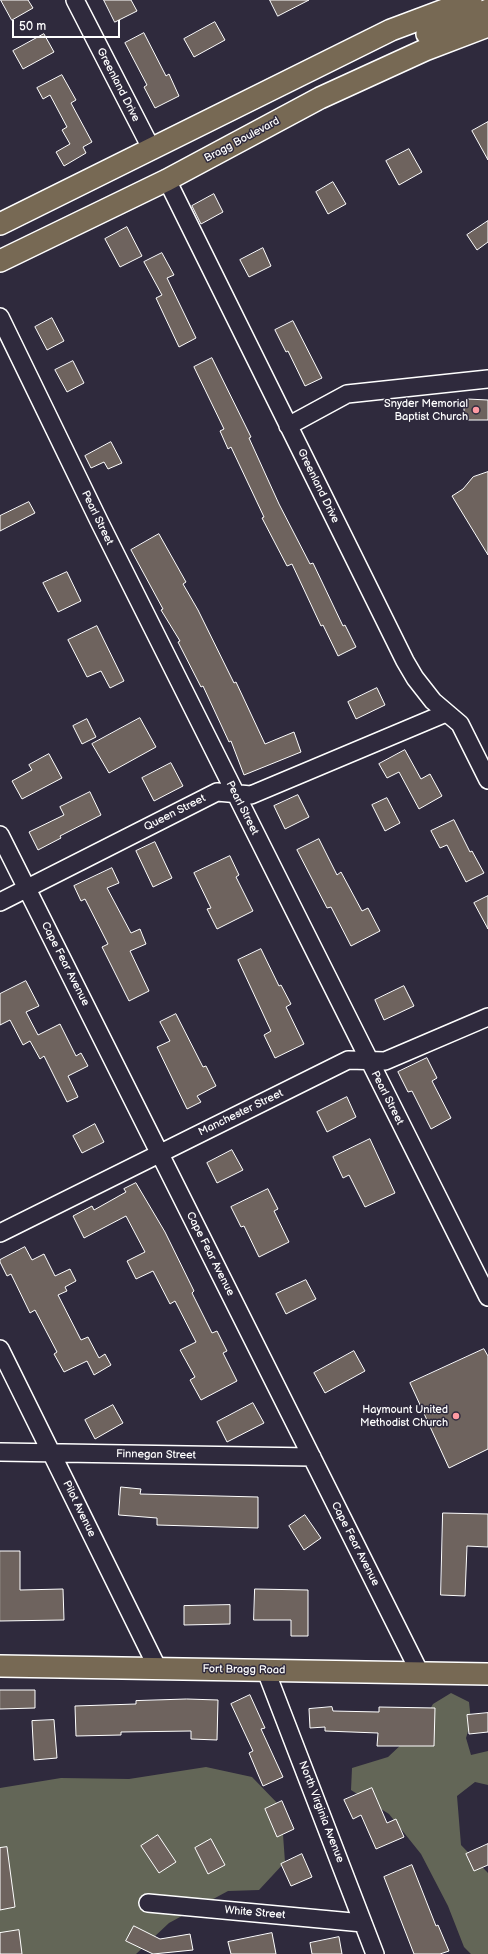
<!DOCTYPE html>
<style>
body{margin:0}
#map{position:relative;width:488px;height:1954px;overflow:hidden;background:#2f2a3d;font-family:"Balsamiq Sans",sans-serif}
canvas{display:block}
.scale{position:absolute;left:12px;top:20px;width:108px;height:18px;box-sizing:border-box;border:2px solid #fff;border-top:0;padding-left:5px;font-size:12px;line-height:14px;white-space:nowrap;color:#fff;-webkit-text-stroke:3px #2f2a3d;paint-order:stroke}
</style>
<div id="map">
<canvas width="488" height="1954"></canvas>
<div class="scale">50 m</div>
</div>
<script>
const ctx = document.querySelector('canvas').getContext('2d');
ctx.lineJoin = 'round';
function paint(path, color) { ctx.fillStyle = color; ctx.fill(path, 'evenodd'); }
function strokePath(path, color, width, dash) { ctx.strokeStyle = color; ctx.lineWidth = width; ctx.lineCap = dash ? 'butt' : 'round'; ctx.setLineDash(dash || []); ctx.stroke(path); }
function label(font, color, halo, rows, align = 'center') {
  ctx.font = font + ' "Balsamiq Sans",sans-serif'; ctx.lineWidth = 3; ctx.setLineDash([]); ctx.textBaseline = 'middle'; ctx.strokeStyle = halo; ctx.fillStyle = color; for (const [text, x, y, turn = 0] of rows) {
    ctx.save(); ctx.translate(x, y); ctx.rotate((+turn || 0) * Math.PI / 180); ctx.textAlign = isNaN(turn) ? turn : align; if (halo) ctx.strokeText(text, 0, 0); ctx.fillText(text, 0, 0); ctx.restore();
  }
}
paint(new Path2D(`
 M 451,1693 L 469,1702 L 471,1721 L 466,1738 L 471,1755 L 488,1751 L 488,1785 L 475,1782 L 457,1796 L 461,1845 L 488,1873 L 488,1954 L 471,1954 L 464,1947 L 448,1906 L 421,1854 L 389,1814 L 351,1790 L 352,1768 L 388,1757 L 419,1728 L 433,1704 Z
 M 206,1767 L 252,1777 L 281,1807 L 285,1862 L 259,1890 L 228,1891 L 169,1923 L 136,1954 L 0,1954 L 0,1788 L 61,1778 L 129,1779 Z`), '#636657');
const building = new Path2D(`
 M 1,0 L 28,0 L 33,8 L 12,20 Z
 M 104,0 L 131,0 L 137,11 L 115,22 Z
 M 270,0 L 309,0 L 278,16 Z
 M 215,22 L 225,40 L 194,57 L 184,39 Z
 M 144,33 L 166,76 L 169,74 L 179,96 L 155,108 L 144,87 L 147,85 L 125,43 Z
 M 44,34 L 54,52 L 23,69 L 13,51 Z
 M 62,75 L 76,100 L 71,103 L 92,142 L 83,147 L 86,153 L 64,166 L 56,152 L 70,144 L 62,130 L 67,127 L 50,95 L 43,99 L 37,88 Z
 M 488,122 L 488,160 L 472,131 Z
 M 409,149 L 422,172 L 399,185 L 386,161 Z
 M 333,182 L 346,204 L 328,214 L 316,192 Z
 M 214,194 L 223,212 L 201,224 L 192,206 Z
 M 488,221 L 488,242 L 477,250 L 467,235 Z
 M 127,227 L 142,256 L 120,267 L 105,239 Z
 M 263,248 L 271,266 L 249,277 L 240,260 Z
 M 162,253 L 174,275 L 167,278 L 196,338 L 179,347 L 156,298 L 162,295 L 144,262 Z
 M 52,318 L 64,341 L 47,350 L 35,327 Z
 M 293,321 L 322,378 L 305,386 L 288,351 L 286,352 L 275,330 Z
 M 212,358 L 251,437 L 249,438 L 279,504 L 310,564 L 313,563 L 343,626 L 345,625 L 356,647 L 338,656 L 323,625 L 321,626 L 292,564 L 287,566 L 262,518 L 264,517 L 231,447 L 228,449 L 220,431 L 224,429 L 194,367 Z
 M 73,361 L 84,383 L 67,392 L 55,370 Z
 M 467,399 L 488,400 L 488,420 L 468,420 L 464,417 L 464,402 Z
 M 111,442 L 122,463 L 108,469 L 104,462 L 91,468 L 85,456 Z
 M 488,472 L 488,555 L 452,496 L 463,489 L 473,477 Z
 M 29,502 L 35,513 L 0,531 L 0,516 Z
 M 159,534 L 186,582 L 183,584 L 198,610 L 234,683 L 236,682 L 265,744 L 294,732 L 301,752 L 244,775 L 231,741 L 229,742 L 203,686 L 201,687 L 178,642 L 180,641 L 161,610 L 163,609 L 131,550 Z
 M 67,572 L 81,601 L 58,612 L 43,583 Z
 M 97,626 L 124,681 L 110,688 L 101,671 L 87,677 L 68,640 Z
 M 377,688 L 385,705 L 356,719 L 348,702 Z
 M 140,718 L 156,747 L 109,773 L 92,744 Z
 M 87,719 L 96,737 L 82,744 L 73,726 Z
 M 405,750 L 421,779 L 430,774 L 442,796 L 419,809 L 399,772 L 387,778 L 379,764 Z
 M 49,754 L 62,778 L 22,799 L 12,781 L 32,770 L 29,765 Z
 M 171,763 L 183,786 L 154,801 L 142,778 Z
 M 90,792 L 101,815 L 60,836 L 61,838 L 38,850 L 29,832 L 64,815 L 60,807 Z
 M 298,795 L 309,817 L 285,829 L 274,806 Z
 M 387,798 L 400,823 L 385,831 L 372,805 Z
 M 454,820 L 470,852 L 472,851 L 484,873 L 466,882 L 447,845 L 440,848 L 431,831 Z
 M 319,839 L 337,875 L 341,872 L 362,911 L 368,908 L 380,931 L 351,946 L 331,907 L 327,908 L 297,850 Z
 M 155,842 L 172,878 L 153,887 L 136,851 Z
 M 230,856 L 239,875 L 236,877 L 253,911 L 217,929 L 207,909 L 211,908 L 194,873 Z
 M 112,868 L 119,883 L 107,888 L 131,933 L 140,929 L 146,944 L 130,951 L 149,991 L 129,1001 L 102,947 L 108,944 L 85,899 L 81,901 L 74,886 Z
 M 488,896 L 488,929 L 474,903 Z
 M 261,949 L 279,986 L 281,985 L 291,1004 L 286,1007 L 304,1044 L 275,1058 L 264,1035 L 271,1031 L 238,960 Z
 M 26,981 L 39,1006 L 26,1012 L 38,1035 L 60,1024 L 76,1056 L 81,1053 L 88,1066 L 68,1076 L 78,1097 L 67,1102 L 44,1056 L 40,1059 L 30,1041 L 23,1045 L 10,1020 L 0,1025 L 0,994 Z
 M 404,986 L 414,1006 L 384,1020 L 375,1000 Z
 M 176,1014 L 203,1067 L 206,1066 L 216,1086 L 197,1096 L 201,1102 L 187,1109 L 157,1047 L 170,1041 L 160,1022 Z
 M 427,1058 L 437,1078 L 432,1081 L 451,1118 L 431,1129 L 412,1091 L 408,1092 L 398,1072 Z
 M 347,1097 L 356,1117 L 327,1132 L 317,1112 Z
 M 95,1124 L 104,1142 L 82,1153 L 73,1136 Z
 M 370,1139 L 395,1193 L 365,1207 L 349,1175 L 343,1178 L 333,1157 Z
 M 232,1150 L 243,1170 L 217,1183 L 207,1163 Z
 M 136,1183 L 165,1232 L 194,1291 L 192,1293 L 212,1333 L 217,1331 L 227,1351 L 223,1353 L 237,1381 L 201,1400 L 190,1380 L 195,1377 L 180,1350 L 196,1342 L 175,1301 L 170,1304 L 153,1271 L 136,1279 L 127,1261 L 145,1252 L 126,1216 L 84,1238 L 73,1216 L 92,1206 L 94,1210 L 126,1192 L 124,1189 Z
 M 268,1189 L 278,1209 L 274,1211 L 289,1242 L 259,1257 L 244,1226 L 241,1227 L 231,1207 Z
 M 25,1247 L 32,1260 L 44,1254 L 55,1276 L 70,1269 L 76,1281 L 65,1287 L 67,1291 L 58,1295 L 81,1340 L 88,1337 L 99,1358 L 105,1354 L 111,1365 L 94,1375 L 87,1361 L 64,1372 L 54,1354 L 57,1352 L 35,1310 L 30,1313 L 11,1274 L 7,1276 L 0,1262 L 0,1260 Z
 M 306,1280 L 316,1299 L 286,1314 L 276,1294 Z
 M 484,1349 L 488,1356 L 488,1449 L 449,1468 L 410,1383 Z
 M 354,1351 L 365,1371 L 325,1393 L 314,1373 Z
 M 253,1403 L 264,1423 L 227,1442 L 217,1422 Z
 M 113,1405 L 123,1423 L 95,1439 L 85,1420 Z
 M 121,1487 L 141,1489 L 140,1494 L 258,1497 L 258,1528 L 157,1525 L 157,1518 L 119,1515 Z
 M 443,1513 L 488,1514 L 488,1547 L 467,1546 L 465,1596 L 441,1595 Z
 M 305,1515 L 321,1538 L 304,1550 L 289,1526 Z
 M 0,1551 L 20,1551 L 20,1590 L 63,1589 L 64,1620 L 0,1621 Z
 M 255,1589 L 308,1590 L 308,1636 L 291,1636 L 291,1620 L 254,1620 Z
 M 230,1605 L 230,1624 L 184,1625 L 184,1606 Z
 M 0,1690 L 35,1690 L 35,1708 L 0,1709 Z
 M 250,1695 L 265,1728 L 261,1729 L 283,1777 L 263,1786 L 249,1753 L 253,1751 L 231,1704 Z
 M 187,1699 L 218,1700 L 217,1740 L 191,1739 L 191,1731 L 121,1732 L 121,1735 L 76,1736 L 75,1706 L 136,1704 L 136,1701 Z
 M 332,1707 L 333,1711 L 379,1712 L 379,1707 L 435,1708 L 434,1746 L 377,1746 L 378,1733 L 325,1731 L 325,1727 L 310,1728 L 309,1709 Z
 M 488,1713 L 488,1732 L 469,1734 L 467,1715 Z
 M 54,1720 L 57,1758 L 34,1760 L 32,1721 Z
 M 372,1788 L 387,1823 L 396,1819 L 404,1837 L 376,1849 L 361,1815 L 353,1819 L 344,1800 Z
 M 282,1801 L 294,1829 L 277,1837 L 265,1809 Z
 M 158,1835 L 176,1862 L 159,1873 L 141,1846 Z
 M 211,1839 L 225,1865 L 208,1874 L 195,1848 Z
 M 488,1844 L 488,1865 L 474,1871 L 466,1854 Z
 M 7,1847 L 15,1907 L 0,1910 L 0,1848 Z
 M 302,1854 L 312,1877 L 291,1886 L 281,1864 Z
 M 412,1865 L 436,1926 L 438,1925 L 449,1951 L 440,1954 L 414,1954 L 384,1877 Z
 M 134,1926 L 160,1939 L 190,1934 L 193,1950 L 153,1954 L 126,1941 Z
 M 19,1930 L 22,1954 L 0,1954 L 0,1933 Z
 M 272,1933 L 276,1954 L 231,1954 L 228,1942 Z
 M 339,1937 L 342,1954 L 312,1954 L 310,1943 Z`);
paint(building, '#6e635e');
strokePath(building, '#fff', 1);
const minor = new Path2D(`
 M 75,0 L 151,148
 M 167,180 L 405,661 L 415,678 L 433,701 L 460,724 L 488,780
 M 0,317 L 99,521 L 488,1297
 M 288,426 L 347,394 L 488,379
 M 0,835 L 420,1673
 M 0,902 L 217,792 L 251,795 L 446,713
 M 0,1233 L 348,1060 L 385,1061 L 488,1017
 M 0,1349 L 158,1669
 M 0,1452 L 312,1457
 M 266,1671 L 375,1954
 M 148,1903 L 363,1923`);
const major = new Path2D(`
 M 427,34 L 488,10
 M 0,224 L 391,30 L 471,0
 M 0,261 L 167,180 L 320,98 L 425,50 L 488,26
 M 0,1666 L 488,1674`);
strokePath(minor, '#fff', 20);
strokePath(major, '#fff', 24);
strokePath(minor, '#2f2a3d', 17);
strokePath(major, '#776954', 21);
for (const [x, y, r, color] of [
 [476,410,4,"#ff9aa2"],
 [456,1416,4,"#ff9aa2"]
]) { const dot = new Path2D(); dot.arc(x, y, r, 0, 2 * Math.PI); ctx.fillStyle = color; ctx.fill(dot); strokePath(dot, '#2f2a3d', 1.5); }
label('11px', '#fff', '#2f2a3d', [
 ["Greenland Drive",118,85,63],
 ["Bragg Boulevard",242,140,-28],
 ["Greenland Drive",318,486,64],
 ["Pearl Street",97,518,64],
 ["Pearl Street",242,808,63],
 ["Queen Street",175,813,-27],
 ["Cape Fear Avenue",65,964,63],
 ["Pearl Street",387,1098,63],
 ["Manchester Street",241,1113,-26],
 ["Cape Fear Avenue",210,1254,63],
 ["Finnegan Street",156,1455,1],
 ["Pilot Avenue",79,1509,64],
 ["Cape Fear Avenue",355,1544,63],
 ["Fort Bragg Road",244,1670,1],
 ["North Virginia Avenue",321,1812,69],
 ["White Street",255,1913,5]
]);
label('11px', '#fff', '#2f2a3d', [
 ["Snyder Memorial",468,404],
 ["Baptist Church",468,417],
 ["Haymount United",448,1410],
 ["Methodist Church",448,1423]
], 'right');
</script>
